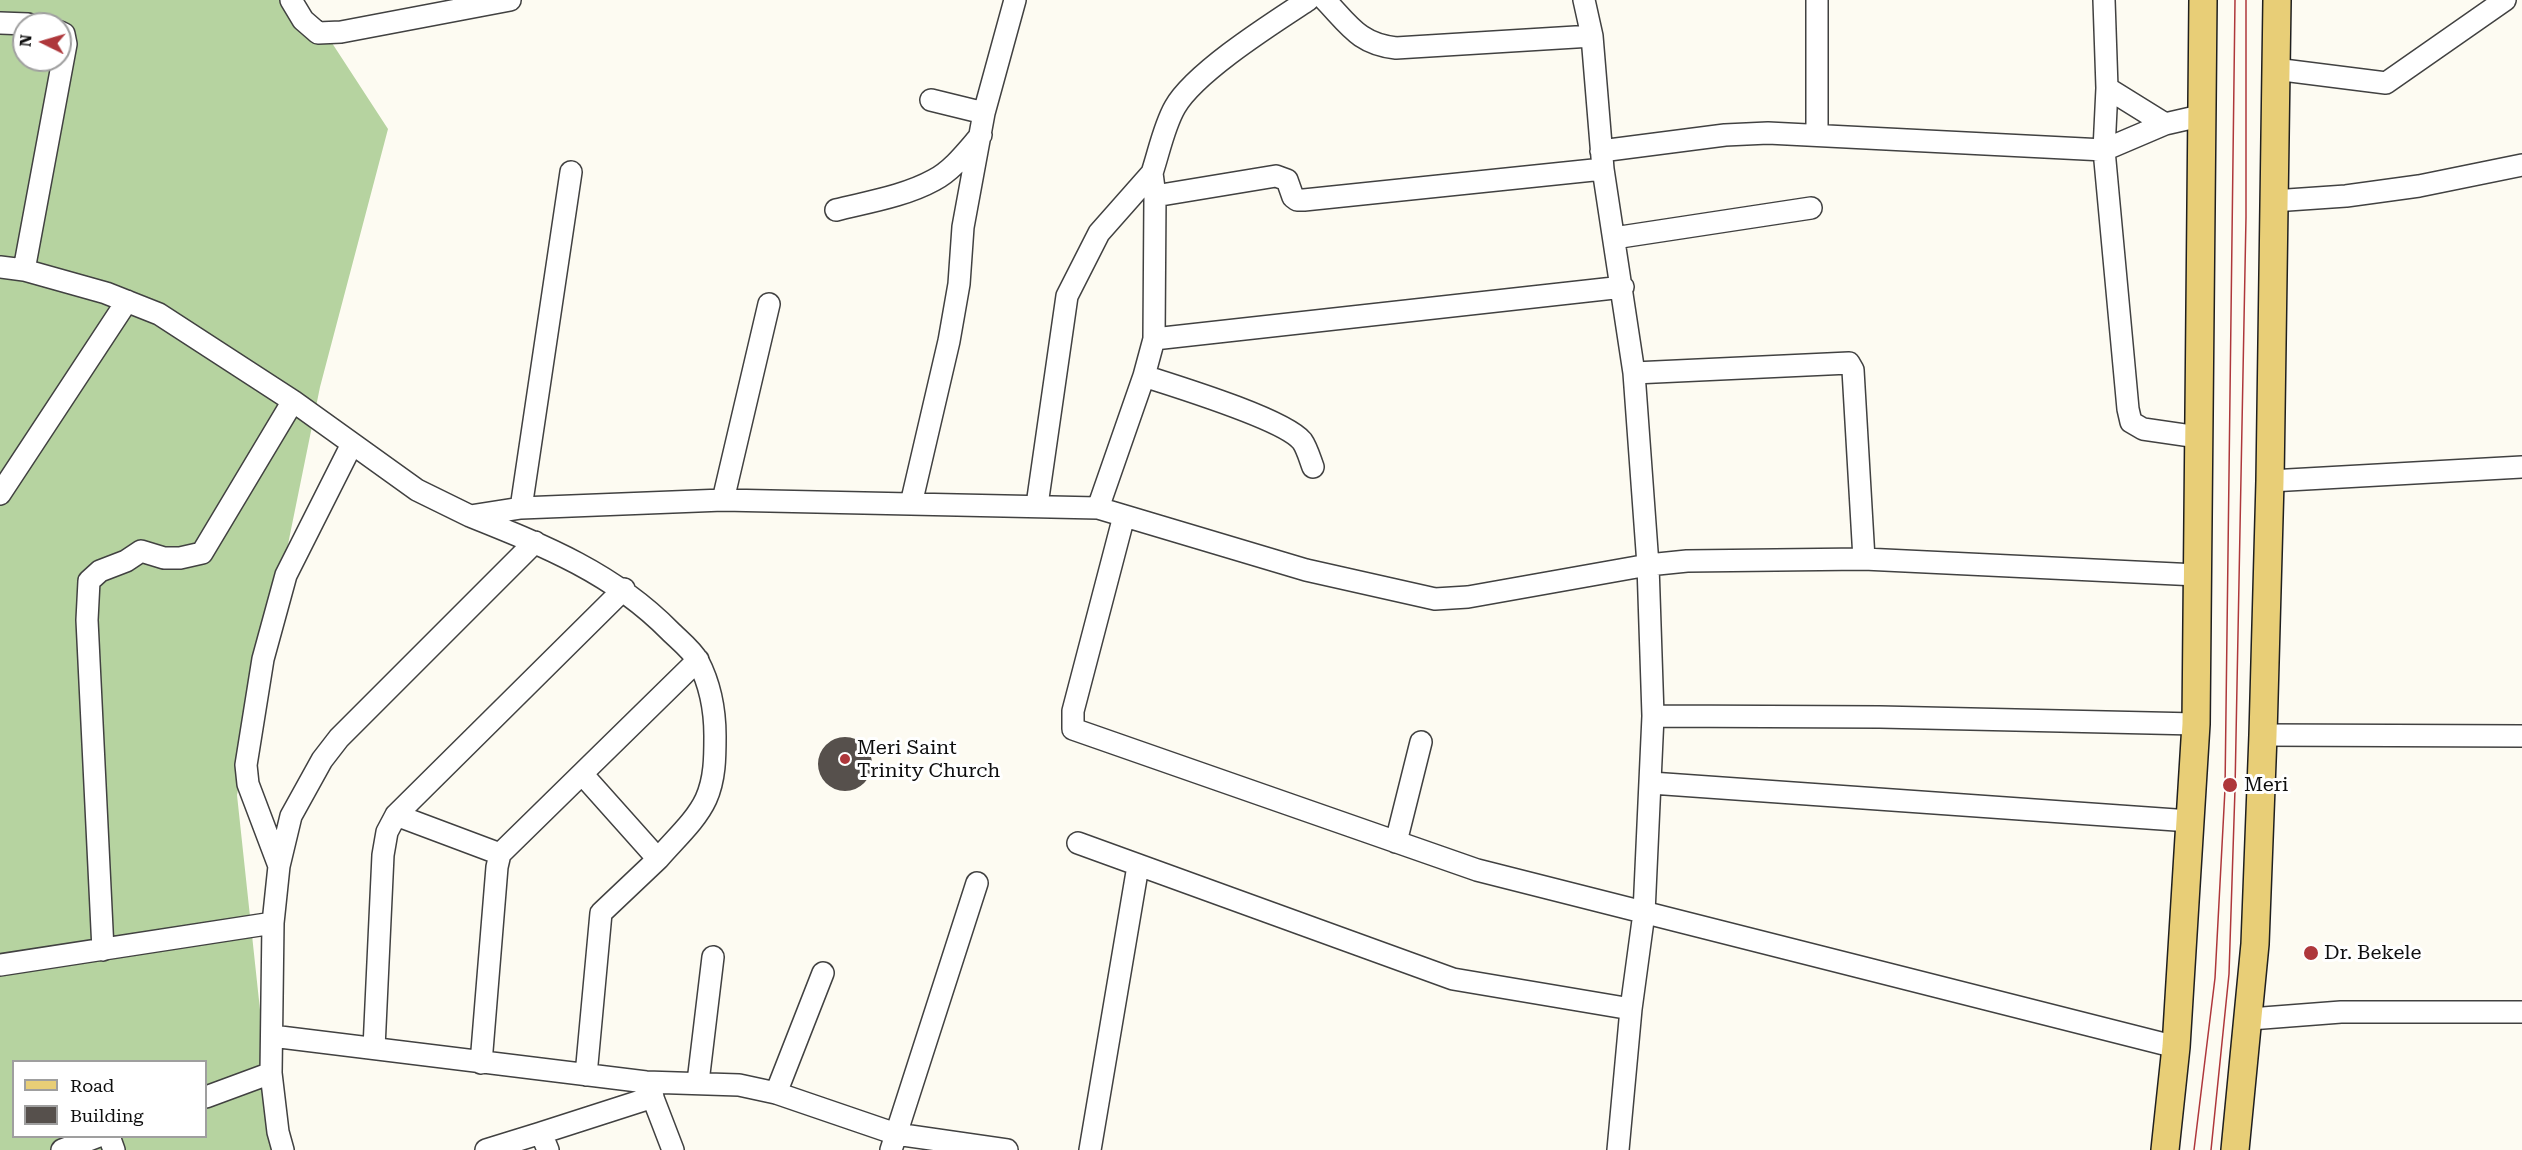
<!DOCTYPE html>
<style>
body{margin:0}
#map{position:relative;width:2522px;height:1150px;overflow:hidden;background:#fdfbf2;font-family:"Roboto Serif",serif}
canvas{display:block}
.legend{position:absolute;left:12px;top:1060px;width:195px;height:78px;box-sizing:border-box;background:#fff;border:2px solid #9f9f9f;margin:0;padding:8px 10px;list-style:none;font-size:18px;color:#0e0e0e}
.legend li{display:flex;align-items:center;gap:12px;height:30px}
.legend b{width:30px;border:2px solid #9f9f9f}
.north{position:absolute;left:12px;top:12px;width:60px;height:60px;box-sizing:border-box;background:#fff;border:2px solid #9f9f9f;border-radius:50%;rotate:275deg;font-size:16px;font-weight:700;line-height:24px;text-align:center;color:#0e0e0e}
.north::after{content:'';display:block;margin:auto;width:21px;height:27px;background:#ae373b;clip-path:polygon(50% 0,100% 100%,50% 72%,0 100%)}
</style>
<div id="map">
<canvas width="2522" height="1150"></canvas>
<ul class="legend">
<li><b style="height:8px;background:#e8ce77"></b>Road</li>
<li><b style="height:16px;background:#56504c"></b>Building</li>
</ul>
<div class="north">N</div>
</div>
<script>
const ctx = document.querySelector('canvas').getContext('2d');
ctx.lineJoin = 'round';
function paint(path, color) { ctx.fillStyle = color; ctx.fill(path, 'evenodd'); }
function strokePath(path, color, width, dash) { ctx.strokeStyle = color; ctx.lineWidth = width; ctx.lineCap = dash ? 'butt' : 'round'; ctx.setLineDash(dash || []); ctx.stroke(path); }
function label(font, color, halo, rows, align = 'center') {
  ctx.font = font + ' "Roboto Serif",serif'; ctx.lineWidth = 6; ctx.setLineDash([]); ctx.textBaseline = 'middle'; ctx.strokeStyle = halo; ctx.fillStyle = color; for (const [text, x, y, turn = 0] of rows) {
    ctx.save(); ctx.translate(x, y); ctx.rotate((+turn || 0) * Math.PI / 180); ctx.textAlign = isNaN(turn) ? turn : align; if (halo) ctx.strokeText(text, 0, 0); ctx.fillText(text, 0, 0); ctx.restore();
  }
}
paint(new Path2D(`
 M 0,0 L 304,0 L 388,129 L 320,387 L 237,795 L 275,1150 L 0,1150 ZM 24,24 L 60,24 L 60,60 L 24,60 ZM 14,1062 L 206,1062 L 206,1136 L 14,1136 Z`), '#b6d3a0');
paint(new Path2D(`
 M818 764a27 27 0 1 1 54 0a27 27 0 1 1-54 0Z`), '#56504c');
const minor = new Path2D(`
 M 291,0 L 303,20 L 318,33 L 341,32 L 510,0
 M 1325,0 C 1349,25 1359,44 1396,48 L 1592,36
 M 1584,0 L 1592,36 L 1603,169 L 1634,373 L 1648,565 L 1653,716 L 1644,913 L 1631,1009 L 1618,1150
 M 2104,0 L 2107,88 L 2104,150 L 2128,409 L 2131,422 L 2143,429 L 2198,437
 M 0,23 L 28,24
 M 2275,69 L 2386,83 L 2505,0
 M 2107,88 L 2165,124
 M 931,100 L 984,113 L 1015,0
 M 1817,134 L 1817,0
 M 1601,151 L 1725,135 L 1768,133 L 2104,150 L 2165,124 L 2200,116
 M 1152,173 C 1159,152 1164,126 1175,107 C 1195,72 1273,23 1308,0
 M 1155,196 L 1276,176 L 1287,180 L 1293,197 L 1297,200 L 1304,200 L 1603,169
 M 2273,201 L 2346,196 L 2419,186 L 2522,165
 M 836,210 C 868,202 905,196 934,180 C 953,170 967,151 981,135
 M 1614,238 L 1811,208
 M 0,267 L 24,270 L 106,293 L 159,314 L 293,401 L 417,490 L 470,516 L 521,508 L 723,500 L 1098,508 L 1306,570 L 1435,599 L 1468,597 L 1648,565 L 1687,561 L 1864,559 L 2197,575
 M 24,270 L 66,44 L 64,34 L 60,32
 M 1154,339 L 1623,287
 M 1634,373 L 1849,363 L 1853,370 L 1864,559
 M 1144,376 C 1175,386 1284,419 1302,441 C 1307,448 1310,459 1313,467
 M 2270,481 L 2522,467
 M 0,494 L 127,301
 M 723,500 L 769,304
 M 911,504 L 949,341 L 959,284 L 963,227 L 984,113
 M 1037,505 L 1067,296 L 1099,233 L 1152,173 L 1155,196 L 1154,339 L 1144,376 L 1098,508
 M 521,508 L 571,172
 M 470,516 C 545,546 613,573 670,631 C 679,640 692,650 698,661 C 710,684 715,711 715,736 C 715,757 715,779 706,799 C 696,821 673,841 658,859
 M 1124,516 L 1073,711 L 1073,729 L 1477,870 L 2176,1047
 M 1653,716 L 1880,717 L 2196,724
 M 2263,735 L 2522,736
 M 583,775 L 658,859 L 601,913 L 586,1075
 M 1651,783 L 2190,821
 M 396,815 L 500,854
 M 1396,842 L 1421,742
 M 1078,843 L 1453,979 L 1631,1009
 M 279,866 L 291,816 L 322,760 L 339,738 L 535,542
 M 103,950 L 87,620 L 89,581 L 100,571 L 126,561 L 141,551 L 164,558 L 180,558 L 202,553 L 293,401
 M 0,965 L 273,923
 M 2250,1019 L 2341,1012 L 2522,1012
 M 272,1036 L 646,1082 L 739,1085 L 776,1093 L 896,1134 L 1007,1150
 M 374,1048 L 383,855 L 387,832 L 396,815 L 624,589
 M 481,1063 L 497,867 L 500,854 L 698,660
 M 698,1082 L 713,957
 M 648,1085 L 673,1150
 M 776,1093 L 823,973
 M 206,1097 L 271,1073
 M 541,1133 L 653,1097
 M 109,1136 L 114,1150
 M 62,1150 L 99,1136
 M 283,1150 L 278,1132 L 271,1073 L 273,923 L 279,866 L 248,784 L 246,765 L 263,659 L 286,575 L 352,444
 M 486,1150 L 541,1133 L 548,1150
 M 891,1150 L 977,883
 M 1090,1150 L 1138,866`);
const major = new Path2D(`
 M 2165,1150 L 2176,1047 L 2196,724 L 2203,0
 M 2235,1150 L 2255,944 L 2263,735 L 2270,481 L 2277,0`);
strokePath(minor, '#414141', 24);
strokePath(major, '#1f1f1f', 30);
strokePath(minor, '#fff', 21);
strokePath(major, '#e8ce77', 27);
strokePath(new Path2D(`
 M 2194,1150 L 2215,978 L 2225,789 L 2235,0
 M 2211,1150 L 2229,974 L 2235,789 L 2246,217 L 2246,0`), '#ae373b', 1.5);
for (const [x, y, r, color] of [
 [845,759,6,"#ae373b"],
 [2230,785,8,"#ae373b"],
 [2311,953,8,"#ae373b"]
]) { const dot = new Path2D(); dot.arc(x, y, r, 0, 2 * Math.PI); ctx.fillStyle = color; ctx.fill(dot); strokePath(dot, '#fff', 2); }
label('20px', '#0e0e0e', '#fff', [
 ["Meri Saint",857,748],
 ["Trinity Church",857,771],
 ["Meri",2244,785],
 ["Dr. Bekele",2324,953]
], 'left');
</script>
